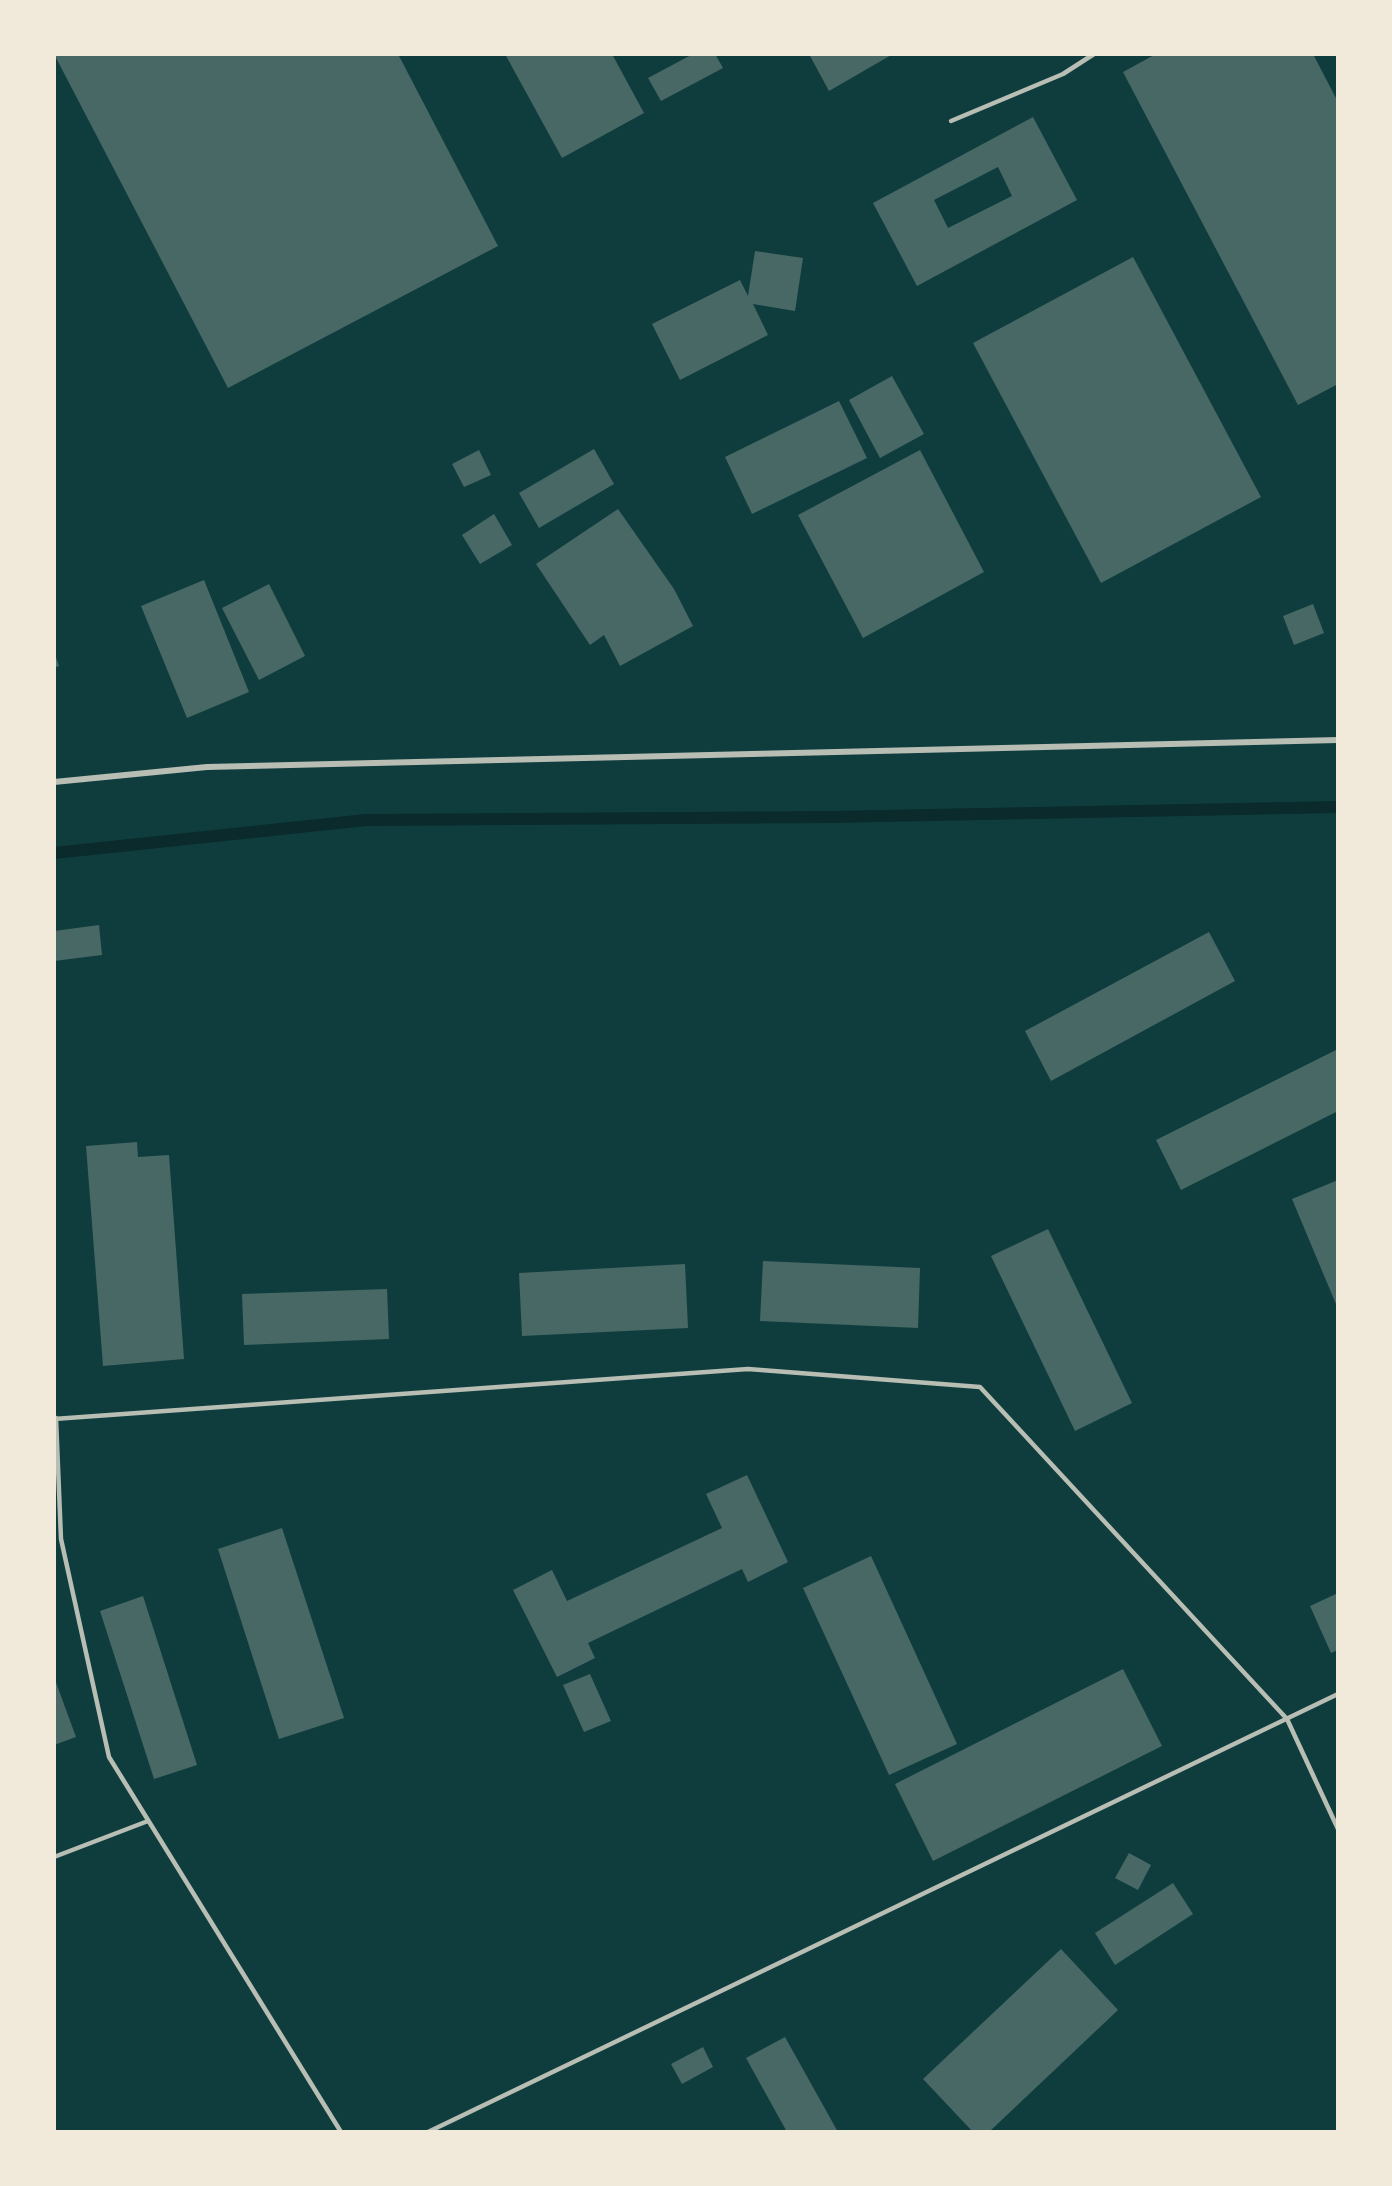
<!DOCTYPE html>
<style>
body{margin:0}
#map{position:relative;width:1392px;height:2186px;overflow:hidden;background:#0f3d3e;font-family:"IBM Plex Sans",sans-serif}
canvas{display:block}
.frame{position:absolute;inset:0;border:56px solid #f1e9da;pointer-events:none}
</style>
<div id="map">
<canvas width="1392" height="2186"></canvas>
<div class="frame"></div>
</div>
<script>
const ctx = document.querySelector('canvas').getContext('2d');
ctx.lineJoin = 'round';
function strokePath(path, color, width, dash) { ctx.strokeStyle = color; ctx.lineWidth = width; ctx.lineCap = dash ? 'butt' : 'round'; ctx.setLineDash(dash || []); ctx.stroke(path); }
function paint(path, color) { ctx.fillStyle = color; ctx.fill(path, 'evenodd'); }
strokePath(new Path2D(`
 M 54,853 L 366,820 L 831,817 L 1338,807`), '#0a2a2b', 12);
paint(new Path2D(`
 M 54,54 L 398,54 L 498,246 L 228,388 Z
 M 505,54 L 612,54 L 644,113 L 562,158 Z
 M 693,54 L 715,54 L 723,68 L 661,101 L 648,78 Z
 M 809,54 L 893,54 L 829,91 Z
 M 1156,54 L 1313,54 L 1338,102 L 1338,384 L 1298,405 L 1123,72 Z
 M 1033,117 L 1077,200 L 917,286 L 873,203 ZM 998,167 L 1012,196 L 948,228 L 934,200 Z
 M 755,251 L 803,258 L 795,311 L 753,304 L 768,335 L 680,380 L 652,324 L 740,280 L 748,296 Z
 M 1133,257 L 1261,497 L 1101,583 L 973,343 Z
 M 892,376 L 924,434 L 880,458 L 849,400 Z
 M 839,401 L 867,458 L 752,514 L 725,457 Z
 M 594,449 L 614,484 L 539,528 L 519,493 Z
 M 479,450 L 491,475 L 464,487 L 452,464 Z
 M 920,450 L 984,572 L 863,638 L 798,515 Z
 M 618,509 L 674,589 L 693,626 L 620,666 L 604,635 L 590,645 L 536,564 Z
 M 494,514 L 512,545 L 480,564 L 462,535 Z
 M 204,580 L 249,692 L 187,718 L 141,606 Z
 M 269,584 L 305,656 L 259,680 L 222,608 Z
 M 1313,604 L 1324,633 L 1294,645 L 1283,616 Z
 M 54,652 L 59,666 L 54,668 Z
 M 99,925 L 102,955 L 54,961 L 54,931 Z
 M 1209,932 L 1235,981 L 1051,1081 L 1025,1031 Z
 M 1338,1049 L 1338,1111 L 1181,1190 L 1156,1140 Z
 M 137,1142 L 138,1157 L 169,1155 L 184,1359 L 103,1366 L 86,1146 Z
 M 1338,1180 L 1338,1309 L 1292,1199 Z
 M 1048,1229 L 1132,1403 L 1075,1431 L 991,1256 Z
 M 763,1261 L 920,1268 L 918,1328 L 760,1321 Z
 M 685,1264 L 688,1328 L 522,1336 L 519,1273 Z
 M 387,1289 L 389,1339 L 244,1345 L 242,1294 Z
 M 747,1475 L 788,1562 L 748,1582 L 742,1569 L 588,1643 L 595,1658 L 557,1677 L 513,1590 L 552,1570 L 567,1601 L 722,1528 L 706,1494 Z
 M 282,1528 L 344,1718 L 279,1739 L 218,1549 Z
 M 871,1556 L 957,1744 L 889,1775 L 803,1588 Z
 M 1338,1593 L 1338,1650 L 1331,1653 L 1310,1606 Z
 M 143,1596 L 197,1765 L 154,1779 L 100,1611 Z
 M 1123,1669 L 1162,1746 L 933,1861 L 895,1784 Z
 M 590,1674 L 611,1721 L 584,1732 L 563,1685 Z
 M 54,1677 L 76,1737 L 54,1745 Z
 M 1129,1853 L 1151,1865 L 1138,1890 L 1115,1878 Z
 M 1173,1883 L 1193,1914 L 1115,1965 L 1095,1933 Z
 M 1061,1949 L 1118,2010 L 989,2132 L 973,2132 L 923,2079 Z
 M 785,2037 L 838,2132 L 787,2132 L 746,2058 Z
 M 703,2047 L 713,2067 L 682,2084 L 671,2064 Z`), '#486865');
strokePath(new Path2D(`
 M 951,121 L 1063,74 L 1094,54
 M 56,1418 L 61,1539 L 109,1757 L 341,2132
 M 54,1419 L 748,1369 L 980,1387 L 1287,1719 L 1338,1829
 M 54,1857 L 148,1821
 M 428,2132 L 1338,1694`), '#b8beb3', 4.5);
strokePath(new Path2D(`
 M 54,782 L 207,767 L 1338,740`), '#b8beb3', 6);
</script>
